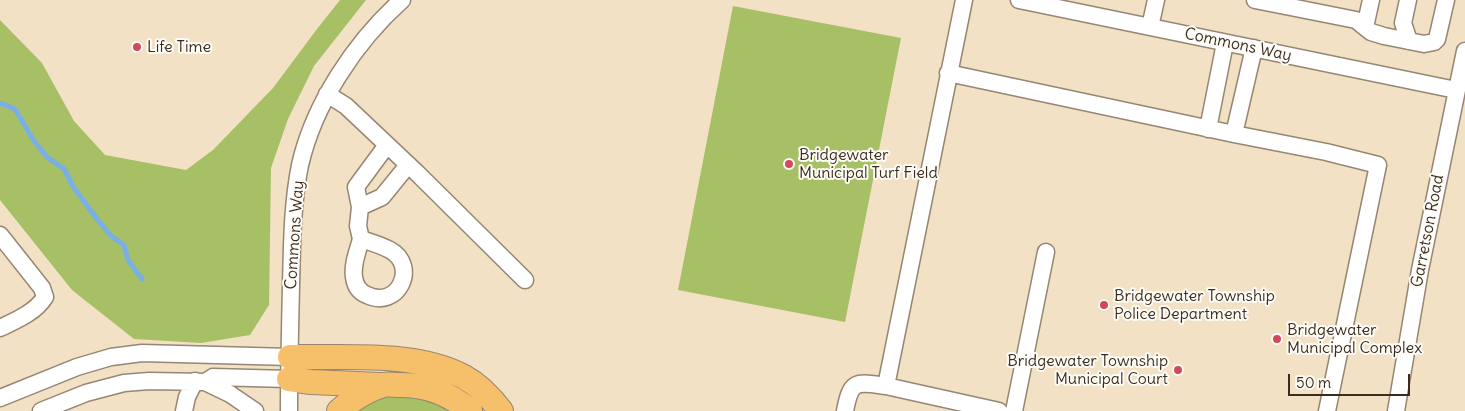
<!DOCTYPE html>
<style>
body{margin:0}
#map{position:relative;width:1465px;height:411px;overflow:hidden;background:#f2e1c5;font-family:Delius,sans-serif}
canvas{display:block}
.scale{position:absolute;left:1288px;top:374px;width:122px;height:22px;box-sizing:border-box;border:2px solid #3b2a1e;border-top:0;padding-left:6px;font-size:15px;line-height:18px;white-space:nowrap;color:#3b2a1e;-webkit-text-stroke:4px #fdfcf7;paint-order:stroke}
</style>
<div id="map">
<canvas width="1465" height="411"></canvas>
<div class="scale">50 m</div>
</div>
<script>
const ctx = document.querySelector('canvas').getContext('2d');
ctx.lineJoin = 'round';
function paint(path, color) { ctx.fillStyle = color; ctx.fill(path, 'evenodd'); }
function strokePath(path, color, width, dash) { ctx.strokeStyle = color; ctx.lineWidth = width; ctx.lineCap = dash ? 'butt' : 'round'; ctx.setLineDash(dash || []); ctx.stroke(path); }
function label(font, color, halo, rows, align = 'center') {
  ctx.font = font + ' Delius,sans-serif'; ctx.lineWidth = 4; ctx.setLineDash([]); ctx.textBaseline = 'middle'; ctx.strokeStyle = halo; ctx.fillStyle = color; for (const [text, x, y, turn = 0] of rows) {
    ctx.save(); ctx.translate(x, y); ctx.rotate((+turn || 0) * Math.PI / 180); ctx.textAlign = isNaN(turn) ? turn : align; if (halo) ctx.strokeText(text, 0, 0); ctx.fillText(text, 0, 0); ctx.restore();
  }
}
paint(new Path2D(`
 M 340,0 L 366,0 L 314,66 L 288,119 L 271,168 L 269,305 L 250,335 L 201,343 L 134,339 L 72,290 L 0,200 L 0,20 L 42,63 L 74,121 L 105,155 L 186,170 L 213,150 L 273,88 L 317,29 Z
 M 733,6 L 901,38 L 845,322 L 678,290 Z
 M 408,393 L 456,411 L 350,411 L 384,394 Z`), '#a7c066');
strokePath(new Path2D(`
 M 0,103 L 15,109 L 34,141 L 47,157 L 64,169 L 74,188 L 97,219 L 111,236 L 124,245 L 128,260 L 142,279`), '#78afe7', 5);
const minor = new Path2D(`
 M 964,0 L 886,386 L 999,411
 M 1019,0 L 1456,90
 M 1255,0 L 1356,20 L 1371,32 L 1384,36 L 1424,44 L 1434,42 L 1437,39 L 1446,0
 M 1408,0 L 1403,23 L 1409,41
 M 1150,27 L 1156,0
 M 1365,27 L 1371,0
 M 948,73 L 1234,134 L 1326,152 L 1378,165 L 1327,411
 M 327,94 L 346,106 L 417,173 L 525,280
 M 1208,129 L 1225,43
 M 1234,134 L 1254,48
 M 360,207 L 382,197 L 408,165
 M 0,235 L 42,288 L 45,297 C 36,312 15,321 0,328
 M 361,239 C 370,242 381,245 390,250 C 419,266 398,310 367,295 C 359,292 355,285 354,277 C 352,265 358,250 361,239 Z
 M 361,239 L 358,226 L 360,207 L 356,187 L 387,145
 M 205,382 L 230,394 L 255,411
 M 0,398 L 77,367 L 111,357 L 142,353 L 290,357
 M 41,411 L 86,393 L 124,383 L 149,381 L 205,382 L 213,377 L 289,379
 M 184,411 L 187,397 L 195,381
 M 289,411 C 289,369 290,328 291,286 C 292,246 292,205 300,165 C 314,104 355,42 402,0
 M 845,411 C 851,379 856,382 886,386
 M 1014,411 L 1046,252
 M 1396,411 L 1420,270 L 1465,51`);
const highway = new Path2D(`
 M 290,357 C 344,358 416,351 464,377 C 479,385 491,398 501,411
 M 289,379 L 311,382 L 380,385
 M 339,411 C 351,400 367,390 383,385 C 388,384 394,385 398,385 C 426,384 449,393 470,411`);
strokePath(minor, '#968672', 19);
strokePath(highway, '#968672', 26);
strokePath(minor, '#fff', 16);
strokePath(highway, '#f6c06b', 24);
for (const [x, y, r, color] of [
 [137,47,5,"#d1495b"],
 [789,164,5,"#d1495b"],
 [1104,305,5,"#d1495b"],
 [1277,339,5,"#d1495b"],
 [1178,370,5,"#d1495b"]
]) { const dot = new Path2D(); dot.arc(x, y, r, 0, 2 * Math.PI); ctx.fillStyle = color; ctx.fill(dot); strokePath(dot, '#fdfcf7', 2); }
label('16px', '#3b2a1e', '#fdfcf7', [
 ["Commons Way",1238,45,12],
 ["Garretson Road",1428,231,-79],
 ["Commons Way",295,235,-86]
]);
label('16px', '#3b2a1e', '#fdfcf7', [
 ["Life Time",147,47],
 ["Bridgewater",799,155],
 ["Municipal Turf Field",799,173],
 ["Bridgewater Township",1114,296],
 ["Police Department",1114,314],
 ["Bridgewater",1287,330],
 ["Municipal Complex",1287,348],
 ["Bridgewater Township",1168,361,"right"],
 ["Municipal Court",1168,379,"right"]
], 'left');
</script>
